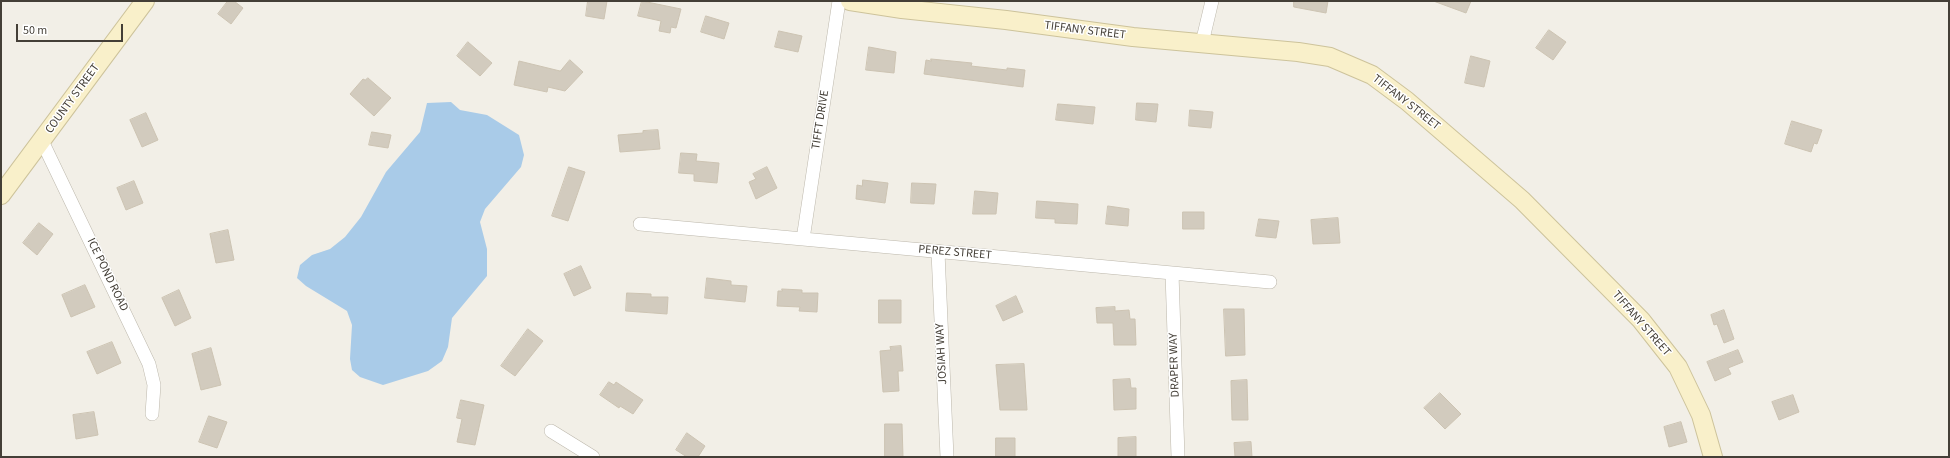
<!DOCTYPE html>
<style>
body{margin:0}
#map{position:relative;width:1950px;height:458px;overflow:hidden;background:#f2efe7;font-family:"Source Sans 3",sans-serif}
canvas{display:block}
.frame{position:absolute;inset:0;border:2px solid #443f37;pointer-events:none}
.scale{position:absolute;left:16px;top:24px;width:107px;height:18px;box-sizing:border-box;border:2px solid #443f37;border-top:0;padding-left:5px;font-size:12px;line-height:14px;white-space:nowrap;color:#443f37;-webkit-text-stroke:3px #fff;paint-order:stroke}
</style>
<div id="map">
<canvas width="1950" height="458"></canvas>
<div class="frame"></div>
<div class="scale">50 m</div>
</div>
<script>
const ctx = document.querySelector('canvas').getContext('2d');
ctx.lineJoin = 'round';
function paint(path, color) { ctx.fillStyle = color; ctx.fill(path, 'evenodd'); }
function strokePath(path, color, width, dash) { ctx.strokeStyle = color; ctx.lineWidth = width; ctx.lineCap = dash ? 'butt' : 'round'; ctx.setLineDash(dash || []); ctx.stroke(path); }
function label(font, color, halo, rows, align = 'center') {
  ctx.font = font + ' "Source Sans 3",sans-serif'; ctx.lineWidth = 3; ctx.setLineDash([]); ctx.textBaseline = 'middle'; ctx.strokeStyle = halo; ctx.fillStyle = color; for (const [text, x, y, turn = 0] of rows) {
    ctx.save(); ctx.translate(x, y); ctx.rotate((+turn || 0) * Math.PI / 180); ctx.textAlign = isNaN(turn) ? turn : align; if (halo) ctx.strokeText(text, 0, 0); ctx.fillText(text, 0, 0); ctx.restore();
  }
}
paint(new Path2D(`
 M 451,102 L 460,110 L 487,115 L 519,135 L 524,155 L 521,167 L 485,209 L 480,222 L 487,249 L 487,276 L 452,318 L 448,347 L 442,361 L 428,371 L 383,385 L 360,377 L 352,370 L 350,359 L 352,325 L 347,311 L 306,286 L 297,278 L 300,265 L 312,255 L 330,249 L 345,237 L 361,217 L 386,172 L 420,132 L 427,103 Z`), '#a9cbe8');
const building = new Path2D(`
 M 228,1 L 234,1 L 243,8 L 231,24 L 218,14 Z
 M 588,1 L 607,1 L 604,19 L 586,16 Z
 M 642,1 L 681,9 L 676,28 L 671,27 L 670,33 L 659,31 L 661,21 L 638,16 Z
 M 1294,1 L 1328,1 L 1326,13 L 1294,7 Z
 M 1437,1 L 1471,1 L 1466,13 L 1436,2 Z
 M 706,16 L 729,23 L 724,39 L 701,32 Z
 M 1549,30 L 1566,42 L 1553,60 L 1536,48 Z
 M 779,31 L 802,36 L 798,52 L 775,47 Z
 M 468,42 L 492,63 L 480,76 L 457,56 Z
 M 869,47 L 896,52 L 894,73 L 866,70 Z
 M 1471,56 L 1490,61 L 1484,87 L 1465,83 Z
 M 931,59 L 972,63 L 971,66 L 1007,70 L 1007,68 L 1025,70 L 1023,87 L 924,74 L 926,60 L 931,61 Z
 M 570,60 L 583,72 L 565,91 L 548,87 L 547,92 L 514,85 L 519,61 L 560,71 Z
 M 368,78 L 391,98 L 374,116 L 350,94 L 363,79 L 365,80 Z
 M 1137,103 L 1158,104 L 1156,122 L 1136,120 Z
 M 1058,104 L 1095,107 L 1093,124 L 1056,120 Z
 M 1190,110 L 1213,112 L 1211,128 L 1189,126 Z
 M 146,113 L 158,140 L 142,147 L 130,120 Z
 M 1792,121 L 1822,130 L 1817,144 L 1814,143 L 1811,152 L 1785,144 Z
 M 658,130 L 660,149 L 620,152 L 618,135 L 643,133 L 643,131 Z
 M 372,132 L 391,135 L 388,148 L 369,145 Z
 M 681,153 L 697,154 L 696,161 L 719,163 L 717,183 L 694,181 L 694,174 L 679,173 Z
 M 569,167 L 585,172 L 568,221 L 552,216 Z
 M 767,167 L 777,188 L 756,199 L 749,182 L 756,179 L 753,174 Z
 M 863,180 L 888,183 L 885,203 L 856,199 L 857,185 L 862,186 Z
 M 134,181 L 143,203 L 126,210 L 117,188 Z
 M 912,183 L 936,184 L 934,204 L 911,203 Z
 M 975,191 L 998,193 L 996,214 L 973,214 Z
 M 1037,201 L 1078,204 L 1077,224 L 1055,223 L 1055,219 L 1036,218 Z
 M 1108,206 L 1129,209 L 1128,226 L 1106,224 Z
 M 1183,212 L 1204,212 L 1204,229 L 1183,229 Z
 M 1338,218 L 1340,243 L 1313,244 L 1311,220 Z
 M 1259,219 L 1279,221 L 1276,238 L 1256,236 Z
 M 39,223 L 53,234 L 37,255 L 23,243 Z
 M 228,230 L 234,260 L 216,263 L 210,234 Z
 M 581,266 L 591,288 L 574,296 L 564,274 Z
 M 707,278 L 731,281 L 731,285 L 747,286 L 745,302 L 705,298 Z
 M 85,285 L 95,307 L 71,317 L 62,295 Z
 M 782,289 L 802,290 L 802,293 L 818,293 L 817,312 L 799,311 L 800,307 L 777,306 L 778,291 L 782,291 Z
 M 179,290 L 191,318 L 175,326 L 162,298 Z
 M 627,293 L 651,294 L 651,297 L 668,297 L 667,314 L 626,311 Z
 M 1016,296 L 1023,312 L 1003,321 L 996,306 Z
 M 879,300 L 901,300 L 901,323 L 879,323 Z
 M 1115,307 L 1115,311 L 1129,310 L 1130,319 L 1135,319 L 1136,345 L 1114,345 L 1113,323 L 1097,323 L 1096,308 Z
 M 1224,309 L 1244,309 L 1245,355 L 1226,356 Z
 M 1724,310 L 1734,339 L 1724,343 L 1717,324 L 1714,325 L 1711,315 Z
 M 528,329 L 543,341 L 515,376 L 501,366 Z
 M 112,342 L 121,363 L 97,374 L 87,352 Z
 M 901,346 L 903,371 L 898,371 L 899,391 L 883,392 L 880,351 L 891,350 L 890,347 Z
 M 211,348 L 221,385 L 201,390 L 192,354 Z
 M 1738,350 L 1743,362 L 1728,368 L 1731,374 L 1715,381 L 1707,362 Z
 M 1024,364 L 1027,410 L 1000,410 L 996,365 Z
 M 1130,379 L 1131,388 L 1136,388 L 1136,409 L 1114,410 L 1113,380 Z
 M 1247,380 L 1248,420 L 1232,420 L 1231,381 Z
 M 609,382 L 614,385 L 616,382 L 643,400 L 633,414 L 620,406 L 619,408 L 600,395 Z
 M 1440,393 L 1461,414 L 1445,429 L 1424,408 Z
 M 1793,395 L 1799,412 L 1779,420 L 1772,402 Z
 M 461,400 L 484,405 L 475,445 L 457,442 L 462,419 L 457,418 Z
 M 94,412 L 98,435 L 76,439 L 73,415 Z
 M 209,416 L 227,422 L 217,448 L 199,442 Z
 M 1681,422 L 1687,442 L 1669,447 L 1664,427 Z
 M 885,424 L 902,424 L 903,457 L 885,457 Z
 M 687,433 L 705,446 L 698,457 L 687,457 L 676,450 Z
 M 1136,437 L 1136,457 L 1118,457 L 1118,438 Z
 M 996,438 L 1015,438 L 1015,457 L 996,457 Z
 M 1251,442 L 1252,457 L 1235,457 L 1234,443 Z`);
paint(building, '#d2cbbe');
strokePath(building, '#ccc3b2', 1);
const street = new Path2D(`
 M 1202,43 L 1212,1
 M 42,141 L 149,364 L 154,385 L 152,414
 M 640,224 L 1270,282
 M 803,239 L 839,1
 M 938,252 L 947,457
 M 1172,273 L 1178,457
 M 551,431 L 593,457`);
const secondary = new Path2D(`
 M 850,1 L 902,9 L 1006,20 L 1133,37 L 1298,52 L 1330,57 L 1372,75 L 1407,101 L 1522,200 L 1641,320 L 1678,367 L 1701,415 L 1713,457
 M 1,195 L 145,1`);
strokePath(street, '#bcb7ab', 14);
strokePath(secondary, '#cdc39b', 20);
strokePath(street, '#fff', 13);
strokePath(secondary, '#f9f0ca', 18);
label('12px', '#443f37', '#fff', [
 ["TIFFANY STREET",1085,31,7],
 ["COUNTY STREET",73,99,-54],
 ["TIFFANY STREET",1406,103,38],
 ["TIFFT DRIVE",821,120,-81],
 ["PEREZ STREET",955,253,5],
 ["ICE POND ROAD",107,275,64],
 ["TIFFANY STREET",1641,324,49],
 ["JOSIAH WAY",942,354,-93],
 ["DRAPER WAY",1175,365,-92]
]);
</script>
